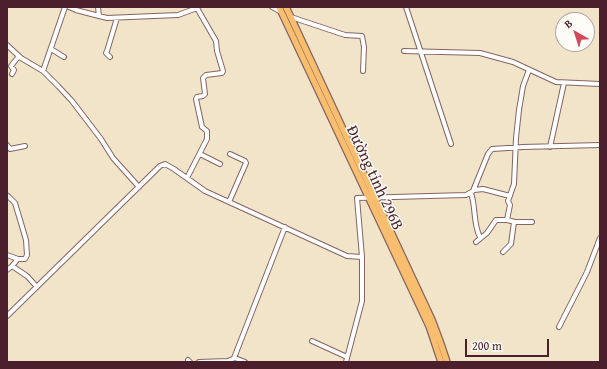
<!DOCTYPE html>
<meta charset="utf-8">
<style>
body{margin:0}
#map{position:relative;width:607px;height:369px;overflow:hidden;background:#f1e4c8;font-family:"Gentium Book Plus",serif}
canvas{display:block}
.frame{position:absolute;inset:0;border:8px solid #4a1f2b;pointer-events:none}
.north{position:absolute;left:555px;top:12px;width:40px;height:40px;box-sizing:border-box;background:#fdfcf7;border:1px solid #b5a4a5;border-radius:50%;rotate:321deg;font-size:11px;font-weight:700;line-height:16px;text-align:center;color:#4a1f2b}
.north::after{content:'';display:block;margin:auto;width:14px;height:18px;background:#d1495b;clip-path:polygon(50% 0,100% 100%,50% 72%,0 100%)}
.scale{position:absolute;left:465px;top:339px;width:84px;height:18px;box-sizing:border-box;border:2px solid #4a1f2b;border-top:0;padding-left:5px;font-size:12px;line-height:14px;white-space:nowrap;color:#4a1f2b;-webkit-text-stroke:3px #fdfcf7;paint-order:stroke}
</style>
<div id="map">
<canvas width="607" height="369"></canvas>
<div class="frame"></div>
<div class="north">B</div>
<div class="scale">200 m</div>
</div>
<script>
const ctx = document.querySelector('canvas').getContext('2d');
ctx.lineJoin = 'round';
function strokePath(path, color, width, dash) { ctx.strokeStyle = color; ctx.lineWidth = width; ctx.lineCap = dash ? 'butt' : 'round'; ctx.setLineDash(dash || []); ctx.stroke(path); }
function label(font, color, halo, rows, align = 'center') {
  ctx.font = font + ' "Gentium Book Plus",serif'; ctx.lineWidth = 3; ctx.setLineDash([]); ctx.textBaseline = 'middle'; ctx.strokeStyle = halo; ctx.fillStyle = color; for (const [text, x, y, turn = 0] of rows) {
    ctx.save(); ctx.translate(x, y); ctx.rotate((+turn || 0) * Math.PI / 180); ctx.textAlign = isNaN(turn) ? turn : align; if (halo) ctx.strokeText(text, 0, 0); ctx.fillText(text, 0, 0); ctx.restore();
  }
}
const minor = new Path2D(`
 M 65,7 L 43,71 L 58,86 L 72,101 L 101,139 L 113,158 L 139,187
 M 69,7 L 76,10 L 99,16
 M 98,7 L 99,16 L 107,18 L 178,15 L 197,8 L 216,41 L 217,51 L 223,71 L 222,73 L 206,75 L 203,78 L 205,94 L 203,96 L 197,97 L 196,99 L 202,127 L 207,131 L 207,139 L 187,178
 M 272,7 L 281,12
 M 406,7 L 451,144
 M 291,17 L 345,35 L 362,36 L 364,47 L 363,71
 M 7,45 L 21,58 L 43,71
 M 51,49 L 64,57
 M 404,51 L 480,53 L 513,62 L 556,82 L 600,84
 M 110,57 L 106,53 L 107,51 L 117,18
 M 12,74 L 14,70 L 11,66 L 19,56
 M 7,145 L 10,149 L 25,146
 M 550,147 L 564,83
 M 200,154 L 220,164
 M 474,190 L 483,189 L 510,196
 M 471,193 C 476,207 473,225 480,237
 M 8,196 L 15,203 L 26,240 L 27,255 L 25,259 L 18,259 L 12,266 L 27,276 L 37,287
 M 229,202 L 246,163 L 245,161 L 230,154
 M 507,220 L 515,222 L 532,222
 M 476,242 L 487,233 L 496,220 L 507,220 L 510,205 L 508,201 L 514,184 L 516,138 L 519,110 L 523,86 L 529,70
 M 503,252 L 511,244 L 514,222
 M 7,255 L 18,259
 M 7,270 L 12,266
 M 7,316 L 160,166 L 165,164 L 174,169 L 205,191 L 347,256 L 362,257
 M 559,327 L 587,272 L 600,238
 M 312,341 L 347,357
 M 234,358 L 285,227
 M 188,360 L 190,362
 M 199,362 L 228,361 L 235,358 L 245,362
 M 346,362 L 362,301 L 362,257 L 357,198 L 466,195 L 473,191 L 488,154 L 492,149 L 523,147 L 600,145`);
const major = new Path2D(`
 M 279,7 L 429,326 L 441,362
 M 286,7 L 432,320 L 441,344 L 447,362`);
strokePath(minor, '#846462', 6);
strokePath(major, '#846462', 8);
strokePath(minor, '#fff', 4);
strokePath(major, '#f9be6d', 5.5);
label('16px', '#4a1f2b', '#fdfcf7', [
 ["Đường tỉnh 296B",374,178,65]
]);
</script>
